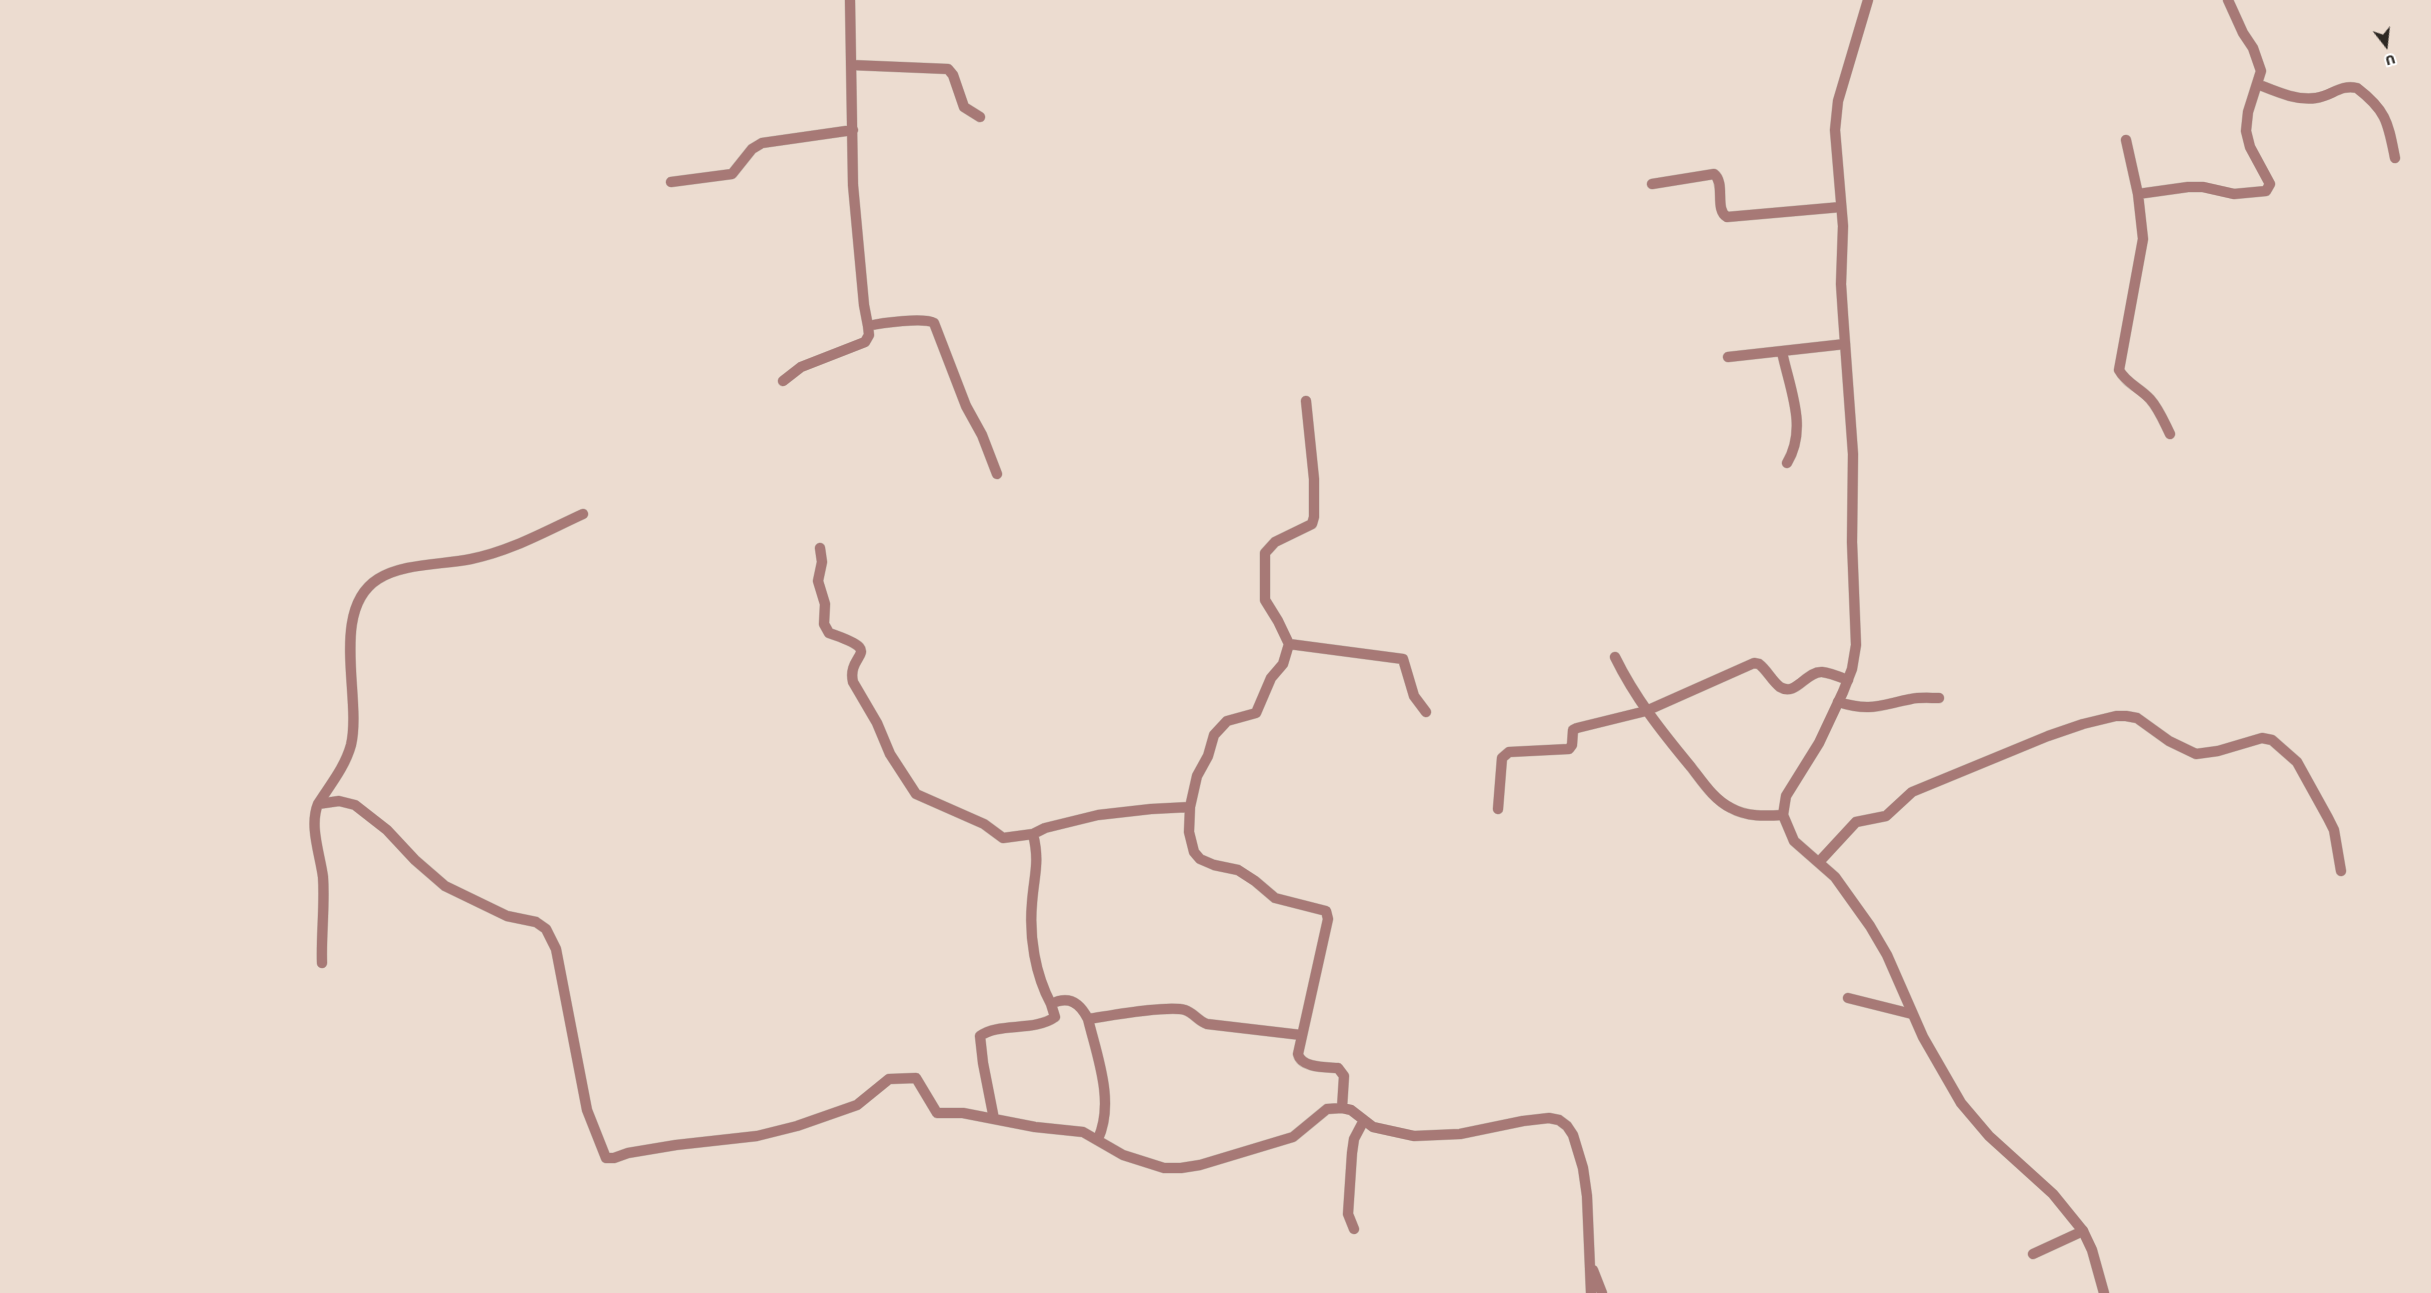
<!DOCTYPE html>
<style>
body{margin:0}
#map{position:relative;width:2431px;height:1293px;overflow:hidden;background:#ecdcd0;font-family:Signika,sans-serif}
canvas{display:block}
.north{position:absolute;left:2361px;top:20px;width:50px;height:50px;-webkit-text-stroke:4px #fff;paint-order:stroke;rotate:164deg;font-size:14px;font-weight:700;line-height:20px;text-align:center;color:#2d2823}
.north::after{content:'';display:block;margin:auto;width:18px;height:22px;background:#2d2823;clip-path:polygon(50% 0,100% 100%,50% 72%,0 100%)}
</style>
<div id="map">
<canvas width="2431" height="1293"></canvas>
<div class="north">U</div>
</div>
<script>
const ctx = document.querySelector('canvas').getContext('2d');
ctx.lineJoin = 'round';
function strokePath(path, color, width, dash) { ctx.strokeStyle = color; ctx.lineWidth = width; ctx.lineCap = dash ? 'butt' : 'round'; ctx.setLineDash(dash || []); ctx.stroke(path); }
const minor = new Path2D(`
 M 850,0 L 853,185 L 864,305 L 868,326 C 881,323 924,317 934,323 L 966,406 L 982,435 L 997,474
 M 851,65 L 948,69 L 953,75 L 964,107 L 980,117
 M 2257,84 C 2275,91 2296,101 2316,98 C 2332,96 2340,84 2357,88 C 2387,111 2388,123 2395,158
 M 2126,140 L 2138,194 L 2188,187 L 2203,187 L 2234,194 L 2266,191 L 2270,184 L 2250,147 L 2246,131 L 2248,112 L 2261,71 L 2253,48 L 2243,33 L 2228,0
 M 671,182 L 732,174 L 752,149 L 762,143 L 853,130
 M 1652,184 L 1714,174 C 1726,183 1714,210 1727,217 L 1841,207
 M 2138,194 L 2143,239 L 2119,370 C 2126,383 2140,388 2150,399 C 2159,409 2164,422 2170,434
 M 1782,352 C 1790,390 1808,428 1787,463
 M 1728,357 L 1845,344
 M 783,381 L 801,367 L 865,342 L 869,335 L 868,326
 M 1306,401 L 1314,479 L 1314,517 L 1312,524 L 1275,542 L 1265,553 L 1265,600 L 1278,621 L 1289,644 L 1283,664 L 1271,678 L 1256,713 L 1227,721 L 1214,735 L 1208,756 L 1197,776 L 1190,807 L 1189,832 L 1194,852 L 1200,859 L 1214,865 L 1238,870 L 1255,881 L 1275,898 L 1326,911 L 1328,919 L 1298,1054 C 1301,1068 1326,1067 1338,1068 L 1344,1076 L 1342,1108
 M 820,548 L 822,562 L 818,581 L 825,604 L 824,624 L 829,633 C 888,653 846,652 853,682 L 877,723 L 890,754 L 916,794 L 984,824 L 1003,838 L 1033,834 L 1045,828 L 1098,815 L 1151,809 L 1190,807
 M 1289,644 L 1403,659 L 1414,696 L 1426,712
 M 1615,657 C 1635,698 1662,732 1691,767 C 1702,781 1714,800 1731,808 C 1747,817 1765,816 1783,815
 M 1838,702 C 1871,712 1880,705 1911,699 C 1920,697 1930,698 1939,698
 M 318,804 C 330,785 345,767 351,745 C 362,698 329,610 378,579 C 403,563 442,565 471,559 C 511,551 546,531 583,514
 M 1498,809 L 1502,758 L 1509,752 L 1569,749 L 1572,745 L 1573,730 L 1577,728 L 1646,711 L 1754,663 L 1759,664 C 1767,670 1772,681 1780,687 C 1796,697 1806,671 1822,672 C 1830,673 1840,677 1848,680
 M 1033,834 C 1040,863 1034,875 1032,903 C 1029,937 1035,974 1051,1004
 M 1819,862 L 1856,822 L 1886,816 L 1912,792 L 2048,736 L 2083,724 L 2116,716 L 2126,716 L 2137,718 L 2169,741 L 2196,754 L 2218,751 L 2262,738 L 2272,740 L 2297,762 L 2328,818 L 2334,830 L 2341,871
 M 322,963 C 321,935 325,905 323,877 C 320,854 309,826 318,804 L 339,801 L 355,805 L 387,830 L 415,860 L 445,886 L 507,916 L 536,922 L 546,929 L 556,949 L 587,1110 L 606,1158 L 614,1158 L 628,1153 L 676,1145 L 757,1136 L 797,1126 L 857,1105 L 889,1079 L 916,1078 L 937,1113 L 963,1113 L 1035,1127 L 1083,1132 L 1123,1155 L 1164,1168 L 1181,1168 L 1200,1165 L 1293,1137 L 1327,1109 L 1342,1108 L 1351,1110 L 1373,1127 L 1414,1136 L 1460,1134 L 1523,1121 L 1549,1118 L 1559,1120 L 1567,1126 L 1573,1135 L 1583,1168 L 1587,1196 L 1591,1293
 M 1848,998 L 1912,1014
 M 1088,1019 C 1097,1056 1115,1102 1098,1139
 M 994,1119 L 983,1063 L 980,1036 C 999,1022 1034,1032 1055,1017 L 1051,1004 C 1069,995 1080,1003 1088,1019 C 1109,1016 1167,1005 1185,1010 C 1194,1013 1198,1021 1207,1024 L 1301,1035
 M 1354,1229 L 1348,1214 L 1352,1153 L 1354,1139 L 1364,1120
 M 2033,1254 L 2083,1231
 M 1593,1270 L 1602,1293`);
const tertiary = new Path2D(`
 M 1868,0 L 1838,101 L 1835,130 L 1843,226 L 1841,284 L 1843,315 L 1853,454 L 1852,542 L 1856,645 L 1852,669 L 1843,692 L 1819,743 L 1786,796 L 1783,815 L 1794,841 L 1835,877 L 1870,926 L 1887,955 L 1923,1037 L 1961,1103 L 1989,1136 L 2053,1194 L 2083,1231 L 2092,1250 L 2104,1293`);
strokePath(minor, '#c6b8ad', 11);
strokePath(tertiary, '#c6b8ad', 11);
strokePath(minor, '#a77976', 10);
strokePath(tertiary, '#a77976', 10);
</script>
